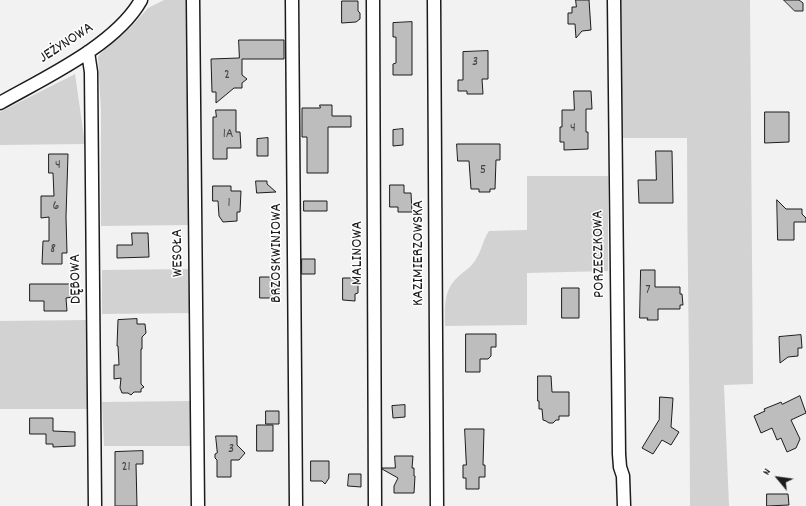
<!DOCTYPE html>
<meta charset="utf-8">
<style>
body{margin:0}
#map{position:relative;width:806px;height:506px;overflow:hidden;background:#f2f2f2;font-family:Dekko,sans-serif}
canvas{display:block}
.north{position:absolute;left:758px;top:458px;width:40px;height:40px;-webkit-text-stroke:3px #fff;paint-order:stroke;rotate:299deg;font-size:11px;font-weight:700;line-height:16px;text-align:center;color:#1c1c1c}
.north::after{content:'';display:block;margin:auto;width:14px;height:18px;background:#1c1c1c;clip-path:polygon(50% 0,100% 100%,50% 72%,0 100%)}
</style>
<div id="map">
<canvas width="806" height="506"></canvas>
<div class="north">N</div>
</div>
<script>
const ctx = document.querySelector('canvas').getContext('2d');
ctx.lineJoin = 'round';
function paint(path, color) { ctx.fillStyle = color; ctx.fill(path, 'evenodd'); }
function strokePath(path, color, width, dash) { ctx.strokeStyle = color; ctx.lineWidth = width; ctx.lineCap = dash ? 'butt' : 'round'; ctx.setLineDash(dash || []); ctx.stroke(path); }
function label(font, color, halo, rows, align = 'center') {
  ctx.font = font + ' Dekko,sans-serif'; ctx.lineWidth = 3; ctx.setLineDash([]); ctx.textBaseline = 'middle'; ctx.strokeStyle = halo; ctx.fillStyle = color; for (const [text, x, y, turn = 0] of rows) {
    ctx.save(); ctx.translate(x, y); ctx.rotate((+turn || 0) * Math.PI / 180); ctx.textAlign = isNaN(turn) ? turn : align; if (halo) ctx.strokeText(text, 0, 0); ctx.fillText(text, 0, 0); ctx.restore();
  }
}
paint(new Path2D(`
 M 164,0 L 188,0 L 189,225 L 101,226 L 101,112 L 98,57 L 101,53 L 130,28 L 148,8 Z
 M 620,0 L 750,0 L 753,384 L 724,385 L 729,506 L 690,506 C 690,383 687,261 687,138 L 622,138 Z
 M 75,74 L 85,144 L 0,145 L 0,112 Z
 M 527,176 L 608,176 L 608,271 L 527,273 L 527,325 L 445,326 C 445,307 443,290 458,277 C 464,271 472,267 476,259 C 482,250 483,239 489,231 L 527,230 Z
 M 190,269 L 190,313 L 102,314 L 102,270 Z
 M 87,320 L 87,409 L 0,409 L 0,321 Z
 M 191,401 L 192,446 L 104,446 L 102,402 Z`), '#d2d2d2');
const building = new Path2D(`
 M 576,0 L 589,0 L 591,30 L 582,31 L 576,38 L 575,24 L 568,24 L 568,13 L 572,13 L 572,7 L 576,7 Z
 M 784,0 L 799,0 L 803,3 L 803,11 L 795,11 Z
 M 342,1 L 358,1 L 358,11 L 360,13 L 360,19 L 356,22 L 342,23 Z
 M 412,22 L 412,75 L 393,75 L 393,64 L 396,63 L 396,37 L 393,37 L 393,23 Z
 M 239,40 L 284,40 L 284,59 L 242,59 L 242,75 L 247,79 L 242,83 L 242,88 L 234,88 L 216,103 L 216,92 L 212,92 L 211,59 L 239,58 Z
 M 488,51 L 488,79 L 482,79 L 483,94 L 467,94 L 467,91 L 458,91 L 458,80 L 463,80 L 463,52 Z
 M 574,91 L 591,91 L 592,109 L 586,109 L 586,132 L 588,132 L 588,149 L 564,150 L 564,142 L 560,142 L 560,127 L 562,127 L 562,110 L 574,110 Z
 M 320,105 L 332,105 L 332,116 L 351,116 L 351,127 L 328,127 L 328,173 L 307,173 L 307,137 L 302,137 L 302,108 L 320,108 Z
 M 216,110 L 236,110 L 236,132 L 240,132 L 241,148 L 227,148 L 227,159 L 213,159 L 213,117 L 216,117 Z
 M 765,112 L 789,112 L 789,142 L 765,143 Z
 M 403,129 L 403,145 L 393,146 L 393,130 Z
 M 268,138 L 268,156 L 257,156 L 257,139 Z
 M 457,144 L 500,144 L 500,160 L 496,160 L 495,189 L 490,189 L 490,192 L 479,192 L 479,189 L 471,189 L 469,161 L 458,161 Z
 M 656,151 L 672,151 L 673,203 L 639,203 L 638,180 L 656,180 Z
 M 49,154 L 68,154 L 66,217 L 67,253 L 62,253 L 62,264 L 42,264 L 43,241 L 49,241 L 49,217 L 41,218 L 41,196 L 54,196 L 53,173 L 49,173 Z
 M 256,181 L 267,181 L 267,184 L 276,192 L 257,193 Z
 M 390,185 L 404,185 L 404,193 L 411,193 L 412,212 L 398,212 L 398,207 L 390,207 Z
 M 213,186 L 231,186 L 231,191 L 241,191 L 240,212 L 237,212 L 237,221 L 223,222 L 219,216 L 218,201 L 213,201 Z
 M 777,200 L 786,209 L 802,209 L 802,214 L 806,218 L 806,222 L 794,222 L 794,240 L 778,240 Z
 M 304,201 L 327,201 L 327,211 L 304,211 Z
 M 132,233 L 148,233 L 149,257 L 117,258 L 117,245 L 132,245 Z
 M 302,259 L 315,259 L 315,274 L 302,274 Z
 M 641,270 L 655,270 L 655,287 L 680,287 L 680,294 L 682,294 L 683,305 L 680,305 L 680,309 L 658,309 L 658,320 L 647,320 L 648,318 L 640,318 Z
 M 260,277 L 274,277 L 274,280 L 279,280 L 279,298 L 260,298 Z
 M 343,278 L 355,278 L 355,281 L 358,281 L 358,293 L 355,294 L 355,301 L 343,300 Z
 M 30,284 L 73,284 L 73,297 L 66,298 L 67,311 L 44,311 L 44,301 L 30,301 Z
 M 562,288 L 579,288 L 579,318 L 562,318 Z
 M 137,319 L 137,324 L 145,324 L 146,333 L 142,337 L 142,349 L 141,349 L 141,384 L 144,387 L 141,389 L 141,392 L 134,392 L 131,395 L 128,393 L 122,393 L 120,388 L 121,378 L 114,379 L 114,365 L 119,365 L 118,346 L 117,346 L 118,320 Z
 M 466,334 L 496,334 L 496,347 L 491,347 L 491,356 L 488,359 L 480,359 L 480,372 L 466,372 Z
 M 801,335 L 802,348 L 798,348 L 798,356 L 788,357 L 780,363 L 779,337 Z
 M 538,376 L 551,376 L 552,392 L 569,392 L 569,416 L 559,416 L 559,420 L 556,420 L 553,423 L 549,423 L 546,421 L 543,420 L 542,409 L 539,409 L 539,401 L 538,401 Z
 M 800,396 L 806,413 L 791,420 L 800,439 L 796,448 L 787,452 L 781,438 L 777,440 L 772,428 L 761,433 L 754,416 L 765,411 L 764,409 L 779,403 L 781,402 L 782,404 Z
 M 660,397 L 673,398 L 671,427 L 679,432 L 671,445 L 662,440 L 653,454 L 642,448 L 659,420 Z
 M 405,405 L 405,417 L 393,418 L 392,406 Z
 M 266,411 L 279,411 L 279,424 L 266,424 Z
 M 30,418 L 53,418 L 53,431 L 75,432 L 75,446 L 53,447 L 53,444 L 46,444 L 46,434 L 30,434 Z
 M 257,425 L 273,425 L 273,451 L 257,451 Z
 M 465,429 L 484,429 L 483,465 L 485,465 L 485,477 L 479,477 L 479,489 L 466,489 L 466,478 L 463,478 L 463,465 L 466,465 Z
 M 216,436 L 237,436 L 237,445 L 245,453 L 239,460 L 231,460 L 231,477 L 217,477 L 217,460 L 215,458 L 215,454 L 217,453 Z
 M 143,451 L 143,464 L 136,464 L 137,506 L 115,506 L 115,452 Z
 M 395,456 L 413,456 L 412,468 L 414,468 L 414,476 L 415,476 L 414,493 L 394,493 L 394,486 L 398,478 L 382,469 L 382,468 L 395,468 Z
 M 311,461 L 329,461 L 329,478 L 325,484 L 322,481 L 311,481 Z
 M 349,474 L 361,474 L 361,487 L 348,486 Z
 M 767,494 L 788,494 L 789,505 L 767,506 Z`);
paint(building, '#bdbdbd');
strokePath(building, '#1c1c1c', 1);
const street = new Path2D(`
 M 193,0 L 198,506
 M 292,0 L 296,506
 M 373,0 L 375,506
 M 434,0 L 437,506
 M 614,0 L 619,454 L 620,467 L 623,476 L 624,506
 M 88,52 L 91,72 L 95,506
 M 0,103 C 44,78 116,45 141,0`);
strokePath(street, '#1c1c1c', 15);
strokePath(street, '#fff', 12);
label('14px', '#444', null, [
 ["3",475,63],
 ["2",227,76],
 ["4",573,129],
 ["1A",228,135],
 ["4",58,166],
 ["5",483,171],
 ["1",229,204],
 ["6",56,207],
 ["8",53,250],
 ["7",648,291],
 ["3",231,450],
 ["21",126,468]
]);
label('16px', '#1c1c1c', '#fff', [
 ["JEŻYNOWA",67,44,-33],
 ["WESOŁA",179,253,-91],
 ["BRZOSKWINIOWA",278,253,-90],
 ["MALINOWA",359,253,-90],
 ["KAZIMIERZOWSKA",420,253,-90],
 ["PORZECZKOWA",600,254,-91],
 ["DĘBOWA",77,279,-91]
]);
</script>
